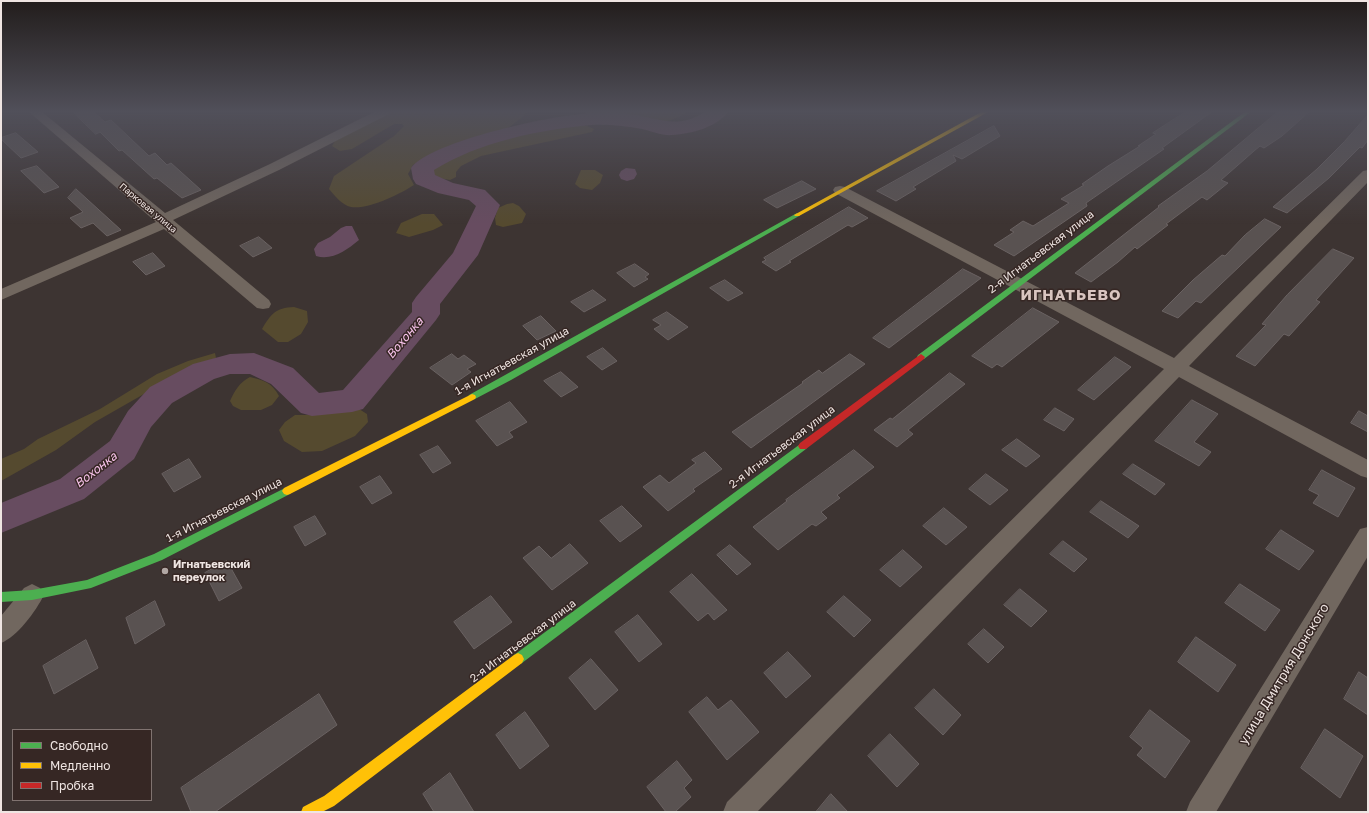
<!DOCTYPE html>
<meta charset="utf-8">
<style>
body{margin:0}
#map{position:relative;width:1369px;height:813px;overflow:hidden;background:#3d3432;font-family:"Golos Text",sans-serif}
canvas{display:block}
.frame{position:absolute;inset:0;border:2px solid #efe5e2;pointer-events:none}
.legend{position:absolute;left:12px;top:729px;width:140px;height:72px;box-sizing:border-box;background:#362724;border:1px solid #807370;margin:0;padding:5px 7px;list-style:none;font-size:12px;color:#efe5e2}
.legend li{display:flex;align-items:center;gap:8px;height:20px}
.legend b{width:20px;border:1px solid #807370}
</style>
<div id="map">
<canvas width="1369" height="813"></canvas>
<div class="frame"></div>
<ul class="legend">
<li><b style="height:5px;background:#4caf50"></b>Свободно</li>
<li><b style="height:5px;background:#ffc107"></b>Медленно</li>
<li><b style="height:5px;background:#c62828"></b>Пробка</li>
</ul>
</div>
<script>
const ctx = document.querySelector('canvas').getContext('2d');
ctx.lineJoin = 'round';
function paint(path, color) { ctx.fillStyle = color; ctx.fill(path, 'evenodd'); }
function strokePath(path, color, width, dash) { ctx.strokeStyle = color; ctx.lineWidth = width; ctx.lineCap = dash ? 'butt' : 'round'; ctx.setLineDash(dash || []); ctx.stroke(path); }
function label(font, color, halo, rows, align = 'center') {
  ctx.font = font + ' "Golos Text",sans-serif'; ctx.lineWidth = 3; ctx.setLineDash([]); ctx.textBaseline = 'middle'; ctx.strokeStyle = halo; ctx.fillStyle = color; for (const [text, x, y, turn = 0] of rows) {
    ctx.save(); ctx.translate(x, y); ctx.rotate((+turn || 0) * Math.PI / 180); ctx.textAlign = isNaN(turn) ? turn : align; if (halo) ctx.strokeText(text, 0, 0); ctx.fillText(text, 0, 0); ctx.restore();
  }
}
paint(new Path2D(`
 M 393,111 L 528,111 L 521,118 L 507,129 L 432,154 L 413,165 L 408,174 L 414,185 C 400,194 368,210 351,207 C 342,205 335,196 329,189 L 334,176 L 394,136 L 404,126 L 402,124 L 394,124 L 352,149 L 340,151 L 332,146 L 335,141 Z
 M 584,111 L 687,111 L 687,112 C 663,129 644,120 617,116 C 608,114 598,116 589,117 Z
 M 585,125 L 594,129 L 592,132 L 481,156 L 461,166 L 456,172 L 456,177 L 450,180 L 433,177 L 432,170 C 465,143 542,129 585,125 Z
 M 581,170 L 595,170 L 603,175 L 600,183 L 592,190 L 580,188 L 575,184 Z
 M 513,203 L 519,206 L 526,214 L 522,223 L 503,227 L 496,225 L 495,218 L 498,208 L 507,204 Z
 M 422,214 L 434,214 L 443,225 L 433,230 L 409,237 L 396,233 L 401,223 Z
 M 294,307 L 307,311 L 308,322 L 301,334 L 288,342 L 278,342 L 262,329 C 271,314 275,308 294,307 Z
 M 215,353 L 216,358 L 144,394 L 95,422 L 56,450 L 1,481 L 1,459 L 24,449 L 38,439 L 100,409 L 157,374 L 188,361 Z
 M 250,377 C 264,380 272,383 279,396 L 272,405 L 261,410 L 241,410 L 233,406 L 230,401 C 235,390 239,383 250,377 Z
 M 346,409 L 359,409 L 367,414 L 368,422 L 355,436 L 322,451 L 302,452 L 284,441 L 279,430 L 285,422 L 295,415 L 314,415 Z`), '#554a2f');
paint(new Path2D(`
 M 626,168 L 635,169 L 637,174 L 634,179 L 627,181 L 621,179 L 619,175 L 621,171 Z
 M 346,226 L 352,226 L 359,240 C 347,250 332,261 316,256 L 314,249 L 318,243 L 330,237 L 341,228 Z`), '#674c60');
paint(new Path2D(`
 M 706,111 L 729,111 C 718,127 691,134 672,135 C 663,136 651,131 642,129 C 626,126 607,124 591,125 C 538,130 479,142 434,170 L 435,175 L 453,183 L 485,190 L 500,205 L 478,255 L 440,304 L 440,314 L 436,320 L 363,409 L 352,412 L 312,416 L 301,413 L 271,384 L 250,374 L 230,374 L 214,379 L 172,403 L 151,427 L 134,459 L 84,499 L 1,533 L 1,503 L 60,479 L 110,441 L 128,411 L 150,387 L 193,364 L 230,354 L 254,353 L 293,368 L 319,393 L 343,390 L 412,312 L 412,303 L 416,297 L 453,253 L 476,206 L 469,200 L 438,193 L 416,184 L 413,179 L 411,168 C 430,141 560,113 594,113 C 605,113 617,113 628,114 C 659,117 677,131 706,111 Z`), '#674c60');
const building = new Path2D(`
 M 72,111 L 93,111 L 105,122 L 111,120 L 149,156 L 155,153 L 167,165 L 171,163 L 201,190 L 182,198 L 157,178 L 154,179 L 122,150 L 119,151 L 100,132 L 96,134 Z
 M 1187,111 L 1213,111 L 1162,148 L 1164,149 L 1086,203 L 1087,206 L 1014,256 L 994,245 L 1014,232 L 1010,230 L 1023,221 L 1033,226 L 1069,203 L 1061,199 L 1084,185 L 1082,184 L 1108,166 L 1140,146 L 1138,146 L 1156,134 L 1153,133 Z
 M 1279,111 L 1310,111 L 1282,136 L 1264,148 L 1260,146 L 1254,151 L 1221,180 L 1228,183 L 1207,200 L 1202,197 L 1166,224 L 1168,225 L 1137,249 L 1135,247 L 1118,262 L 1091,282 L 1075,273 L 1159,207 L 1158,206 L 1207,171 Z
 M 1368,115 L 1368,140 L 1362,148 L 1360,147 L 1329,178 L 1287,213 L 1273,207 L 1317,169 L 1344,142 Z
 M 994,126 L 1000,136 L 962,159 L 953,155 L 956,161 L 913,187 L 916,189 L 896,201 L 877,191 Z
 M 16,133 L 38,152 L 21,158 L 1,139 L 1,138 Z
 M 37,166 L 59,187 L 44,193 L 21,171 Z
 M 802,181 L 816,189 L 777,208 L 764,200 Z
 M 76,189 L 99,210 L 121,230 L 107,236 L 93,223 L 81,228 L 70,218 L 83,212 L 68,198 Z
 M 849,207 L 868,218 L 852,227 L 848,225 L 789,261 L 791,262 L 776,271 L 762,262 L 766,260 L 764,258 Z
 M 1265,219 L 1281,227 L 1201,303 L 1196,301 L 1178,318 L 1162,311 L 1193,280 L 1222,255 L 1225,256 L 1245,235 Z
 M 259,237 L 272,248 L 253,257 L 240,246 Z
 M 1333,249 L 1354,258 L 1316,300 L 1320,302 L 1289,336 L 1284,334 L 1255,366 L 1236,356 L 1266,325 L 1262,324 L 1287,295 Z
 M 153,253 L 165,266 L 146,275 L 133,262 Z
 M 635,264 L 649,274 L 645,277 L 648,279 L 634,287 L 617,273 Z
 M 963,269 L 981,278 L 889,348 L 873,338 Z
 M 725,280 L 743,293 L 728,301 L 710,288 Z
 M 593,290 L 606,300 L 584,312 L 571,302 Z
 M 1033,308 L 1059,322 L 1002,367 L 997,364 L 992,368 L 972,356 Z
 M 667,312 L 688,327 L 668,340 L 654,329 L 661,325 L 653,320 Z
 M 541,316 L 556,331 L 537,340 L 523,326 Z
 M 603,348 L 617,361 L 602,370 L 587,357 Z
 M 452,354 L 458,359 L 464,355 L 476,364 L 467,369 L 471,372 L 452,385 L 430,368 Z
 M 850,354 L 865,364 L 751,448 L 732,432 L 803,383 L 802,382 L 819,370 L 822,373 Z
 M 1115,357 L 1131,367 L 1094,400 L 1078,390 Z
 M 561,372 L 578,387 L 561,397 L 544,381 Z
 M 950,373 L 965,384 L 908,430 L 913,434 L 897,447 L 874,430 L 890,418 L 892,419 Z
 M 1192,400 L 1218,414 L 1194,442 L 1211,452 L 1199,466 L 1155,441 Z
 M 510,402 L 527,422 L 509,432 L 513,437 L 497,446 L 476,421 Z
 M 1055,408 L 1074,419 L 1064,431 L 1044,420 Z
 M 1359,411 L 1368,416 L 1368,432 L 1351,423 Z
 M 1017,439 L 1040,456 L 1026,467 L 1002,450 Z
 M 438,446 L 451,463 L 433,473 L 420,455 Z
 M 854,450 L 874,467 L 837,495 L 840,498 L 821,512 L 827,518 L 816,526 L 812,524 L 778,550 L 753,527 L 787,501 L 786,500 Z
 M 705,452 L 722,469 L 693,489 L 695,491 L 668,511 L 643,487 L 660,475 L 669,483 L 696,463 L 692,460 Z
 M 189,459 L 201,477 L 174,492 L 162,474 Z
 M 1133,464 L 1165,484 L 1155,495 L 1123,474 Z
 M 1322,470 L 1355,488 L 1338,517 L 1313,503 L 1319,495 L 1309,490 Z
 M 986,474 L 1008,490 L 990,505 L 969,489 Z
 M 380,476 L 392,493 L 372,504 L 360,487 Z
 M 1101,501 L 1139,526 L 1128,538 L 1090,512 Z
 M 622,506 L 642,526 L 620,542 L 600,521 Z
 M 944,508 L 967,527 L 946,545 L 923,526 Z
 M 315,516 L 326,534 L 305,546 L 294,527 Z
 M 1281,530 L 1314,551 L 1299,570 L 1266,549 Z
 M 1063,541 L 1087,559 L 1074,572 L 1050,554 Z
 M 570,544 L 588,563 L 552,590 L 523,558 L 539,546 L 551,558 Z
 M 730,545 L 751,564 L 737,575 L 717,555 Z
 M 903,550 L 922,567 L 900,587 L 880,570 Z
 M 227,561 L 242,588 L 219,601 L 205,573 Z
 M 692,574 L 727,610 L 714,620 L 708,613 L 698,621 L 670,592 Z
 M 1240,584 L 1280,610 L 1265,631 L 1225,603 Z
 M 1020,589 L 1047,611 L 1031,627 L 1004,605 Z
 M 491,596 L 512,622 L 474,649 L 454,622 Z
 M 844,596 L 871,620 L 854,637 L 827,612 Z
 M 155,601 L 165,625 L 135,644 L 126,618 Z
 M 638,615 L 662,644 L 639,662 L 615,632 Z
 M 984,629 L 1004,647 L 988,663 L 968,644 Z
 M 1196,637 L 1236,665 L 1218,692 L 1178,662 Z
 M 86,640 L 98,668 L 54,694 L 43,666 Z
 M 788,652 L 811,676 L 786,698 L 764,673 Z
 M 591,659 L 618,690 L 595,710 L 569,678 Z
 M 1359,672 L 1368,678 L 1368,715 L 1344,699 Z
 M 934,689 L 961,715 L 943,735 L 915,708 Z
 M 319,694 L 337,725 L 215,812 L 191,812 L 181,788 Z
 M 707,697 L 718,710 L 731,700 L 759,732 L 727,760 L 689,712 Z
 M 1150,710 L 1190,741 L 1165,778 L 1137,755 L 1143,748 L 1130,737 Z
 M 525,712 L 549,746 L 520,769 L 496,735 Z
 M 1325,729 L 1363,756 L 1340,798 L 1301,768 Z
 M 890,734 L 919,764 L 897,787 L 868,756 Z
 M 677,761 L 692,780 L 684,788 L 691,797 L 675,812 L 666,812 L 647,787 Z
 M 450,773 L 474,812 L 434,812 L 423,794 Z
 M 831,794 L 848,812 L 816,812 Z`);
paint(building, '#595251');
strokePath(building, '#6a6262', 1);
paint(new Path2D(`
 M 28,111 L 41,111 L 165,213 L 270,164 L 376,111 L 391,111 L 389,114 L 279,170 L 173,220 L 269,300 L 271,304 L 269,308 L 263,309 L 257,308 L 164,229 L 1,300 L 1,289 L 156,222 Z
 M 1368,170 L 1368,182 L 1189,366 L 1368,460 L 1368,478 L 1361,476 L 1179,377 L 757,812 L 723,812 L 727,802 L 1164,369 L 835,193 L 833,190 L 835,187 L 840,186 L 845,187 L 1174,358 L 1363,171 Z
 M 1368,527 L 1368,556 L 1216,812 L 1186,812 L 1190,802 L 1360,529 Z
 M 32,584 L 40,588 L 44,595 C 36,611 17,637 1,643 L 1,616 L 24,588 Z`), '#71675f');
paint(new Path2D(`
 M 1246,111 L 1252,111 L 924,359 L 918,359 L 917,357 L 918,355 Z
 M 797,213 L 800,215 L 799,216 L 511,380 L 475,399 L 469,399 L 468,397 L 469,395 Z
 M 803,442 L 806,443 L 808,446 L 806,449 L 522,663 L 518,665 L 514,663 L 512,659 L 514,655 Z
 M 287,487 L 290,488 L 292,491 L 290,494 L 162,560 L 91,588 L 32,600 L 1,602 L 1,592 L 32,590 L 87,580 L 154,554 Z`), '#4caf50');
paint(new Path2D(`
 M 983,111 L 990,111 L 799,216 L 795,216 L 794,215 Z
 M 472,394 L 475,395 L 476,397 L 475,399 L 290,494 L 287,495 L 284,494 L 282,491 L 284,488 Z
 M 518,653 L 522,655 L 524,659 L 522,663 L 334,806 L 322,812 L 301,812 L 303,807 L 324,796 L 514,655 Z`), '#ffc107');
paint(new Path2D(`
 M 921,354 L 925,357 L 924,359 L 806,449 L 800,449 L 798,446 L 800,443 Z`), '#c62828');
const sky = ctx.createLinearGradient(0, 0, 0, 224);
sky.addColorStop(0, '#221d1c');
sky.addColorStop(0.5, '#51505a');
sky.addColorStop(1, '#51505a00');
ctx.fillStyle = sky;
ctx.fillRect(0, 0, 1369, 224);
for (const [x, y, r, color] of [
 [165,571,4,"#b1a7a4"]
]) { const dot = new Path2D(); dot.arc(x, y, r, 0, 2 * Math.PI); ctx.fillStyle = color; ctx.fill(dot); strokePath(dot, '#362724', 1.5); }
label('9px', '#efe5e2', '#362724', [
 ["Парковая улица",148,208,40]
]);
label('11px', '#efe5e2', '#362724', [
 ["2-я Игнатьевская улица",1041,252,-37],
 ["1-я Игнатьевская улица",512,361,-29],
 ["2-я Игнатьевская улица",782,447,-37],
 ["1-я Игнатьевская улица",224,510,-27],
 ["2-я Игнатьевская улица",523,641,-37]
]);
label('bold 11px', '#efe5e2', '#362724', [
 ["Игнатьевский",173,565],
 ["переулок",173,578]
], 'left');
label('italic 12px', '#fac4ed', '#362724', [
 ["Вохонка",405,338,-50],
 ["Вохонка",96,470,-38]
]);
label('13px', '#efe5e2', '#362724', [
 ["улица Дмитрия Донского",1284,674,-59]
]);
ctx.letterSpacing = '1px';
label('bold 15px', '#d9c5c0', '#362724', [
 ["ИГНАТЬЕВО",1071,295]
]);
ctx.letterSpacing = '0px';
</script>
